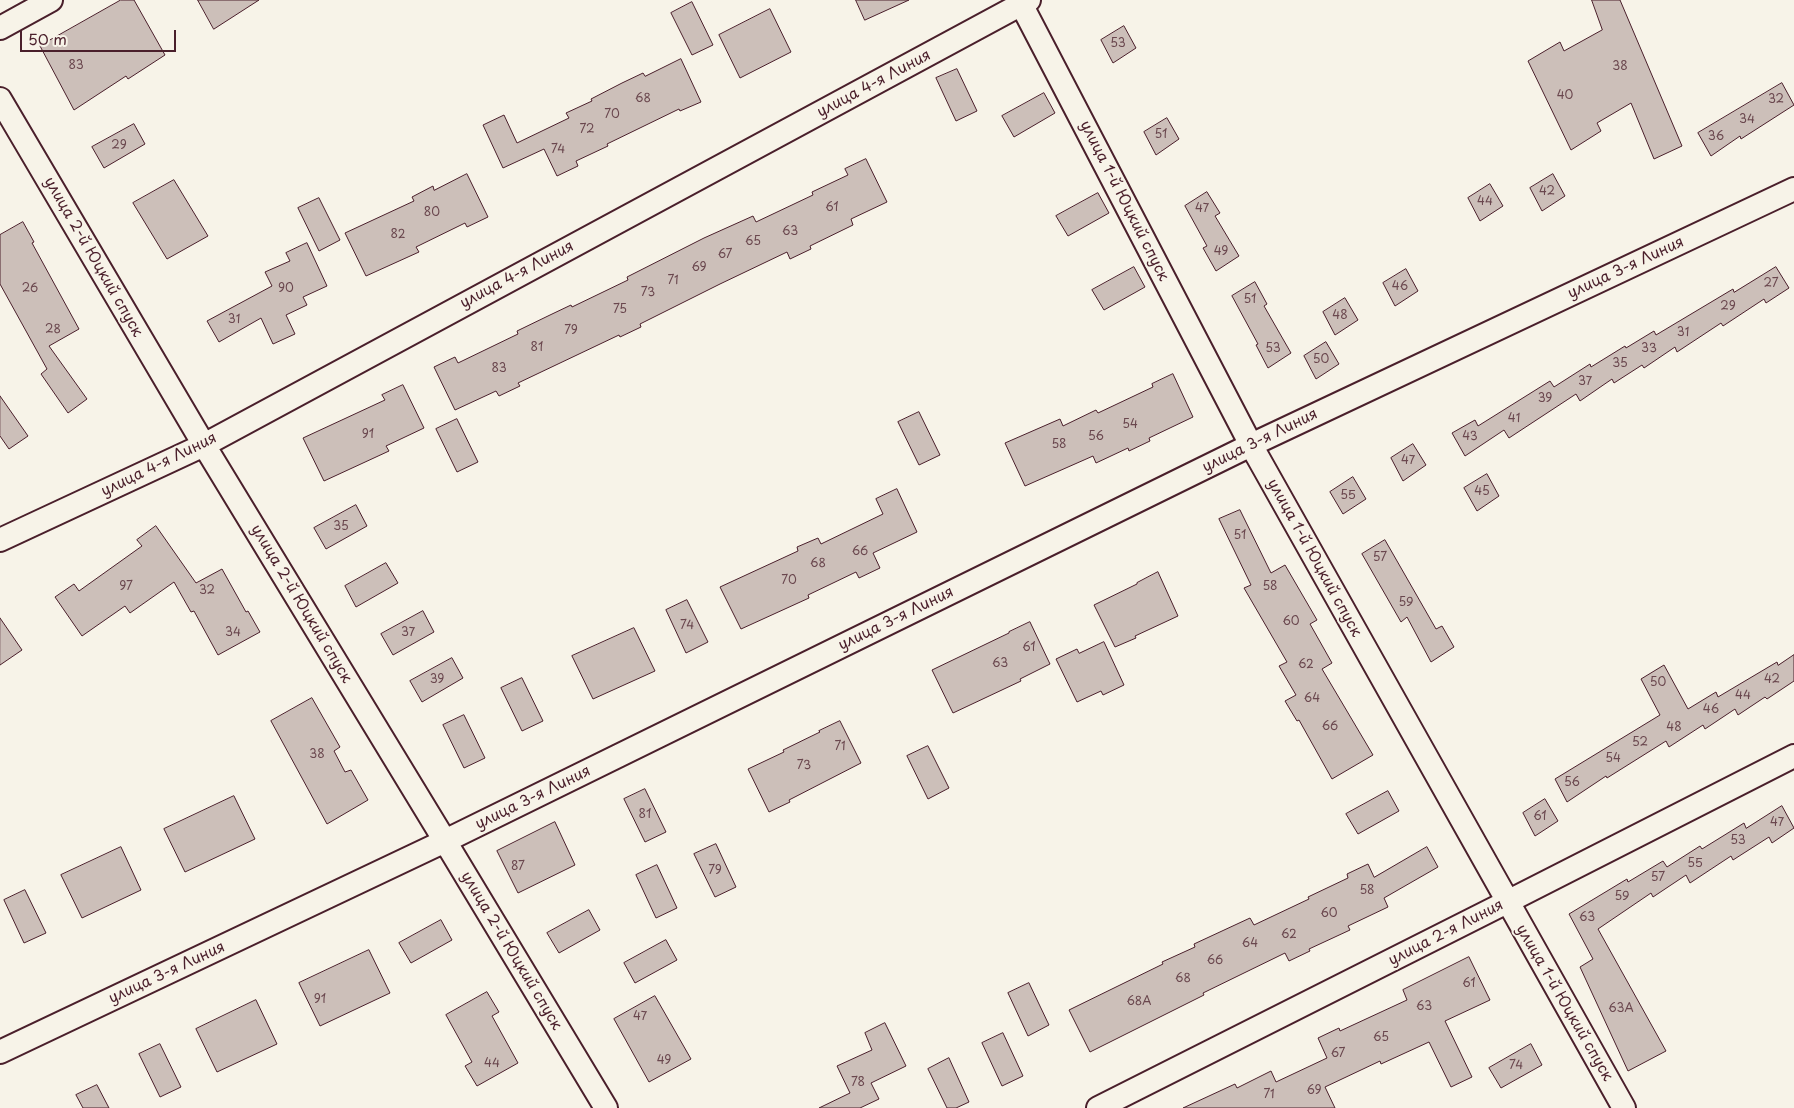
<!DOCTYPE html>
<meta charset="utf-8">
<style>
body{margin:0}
#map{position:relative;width:1794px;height:1108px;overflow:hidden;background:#f7f3e8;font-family:"Playpen Sans",sans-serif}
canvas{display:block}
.scale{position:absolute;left:20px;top:30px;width:156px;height:22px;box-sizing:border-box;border:2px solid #4a1f2b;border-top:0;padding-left:6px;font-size:15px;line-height:18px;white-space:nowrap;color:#4a1f2b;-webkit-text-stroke:4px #f7f3e8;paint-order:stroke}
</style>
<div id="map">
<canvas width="1794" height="1108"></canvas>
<div class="scale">50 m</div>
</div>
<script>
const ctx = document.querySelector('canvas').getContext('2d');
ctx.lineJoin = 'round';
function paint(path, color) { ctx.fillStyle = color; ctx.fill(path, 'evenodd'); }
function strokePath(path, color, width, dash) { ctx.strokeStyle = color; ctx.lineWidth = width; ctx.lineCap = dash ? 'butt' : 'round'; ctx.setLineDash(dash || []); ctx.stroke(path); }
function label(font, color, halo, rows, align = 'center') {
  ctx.font = font + ' "Playpen Sans",sans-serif'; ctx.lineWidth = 4; ctx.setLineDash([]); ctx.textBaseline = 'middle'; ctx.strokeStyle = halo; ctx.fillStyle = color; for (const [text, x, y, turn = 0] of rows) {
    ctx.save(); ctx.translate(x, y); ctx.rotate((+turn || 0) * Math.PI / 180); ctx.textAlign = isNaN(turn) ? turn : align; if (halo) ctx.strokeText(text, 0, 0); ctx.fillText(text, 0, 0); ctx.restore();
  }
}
const building = new Path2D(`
 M 121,0 L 134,0 L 165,55 L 128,79 L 126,76 L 74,110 L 40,46 Z
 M 198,0 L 259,0 L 214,29 Z
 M 856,0 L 909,0 L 865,20 Z
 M 1592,0 L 1620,0 L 1682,146 L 1654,159 L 1631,103 L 1597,123 L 1601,131 L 1571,150 L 1528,61 L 1560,42 L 1564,51 L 1602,30 Z
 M 692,2 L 713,45 L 692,55 L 671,13 Z
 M 770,9 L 791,52 L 740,78 L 719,35 Z
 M 1124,26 L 1136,48 L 1113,63 L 1101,40 Z
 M 681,59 L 701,102 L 680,111 L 679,109 L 607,144 L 608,146 L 576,161 L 578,166 L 557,176 L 544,149 L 503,168 L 483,125 L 504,115 L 517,143 L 569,118 L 566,113 L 592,101 L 591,99 L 622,83 L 643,73 L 645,76 Z
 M 957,69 L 977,111 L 956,121 L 936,78 Z
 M 1782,83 L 1794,105 L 1741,139 L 1740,136 L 1711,156 L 1698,133 Z
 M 1044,93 L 1055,113 L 1014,137 L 1002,116 Z
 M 1167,118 L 1179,139 L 1156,155 L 1144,132 Z
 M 134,124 L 145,144 L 104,168 L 92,147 Z
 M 866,159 L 887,202 L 851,219 L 853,225 L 810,246 L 811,249 L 790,259 L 787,252 L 720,284 L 640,324 L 641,327 L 620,337 L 619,335 L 518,383 L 520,386 L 499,396 L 496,391 L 455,410 L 434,367 L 455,357 L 458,363 L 518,334 L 517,331 L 550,315 L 571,305 L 572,307 L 628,280 L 627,277 L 704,238 L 753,216 L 756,222 L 813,195 L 812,192 L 848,175 L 845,169 Z
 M 467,174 L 488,217 L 467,227 L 465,223 L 416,247 L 419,252 L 366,276 L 345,233 L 414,201 L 412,197 L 433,186 L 434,190 Z
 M 1553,174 L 1565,196 L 1542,211 L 1530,188 Z
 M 174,180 L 208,236 L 167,259 L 133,203 Z
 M 1490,184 L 1503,206 L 1480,221 L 1468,198 Z
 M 1207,192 L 1220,213 L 1215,216 L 1239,256 L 1216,271 L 1203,248 L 1207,246 L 1185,206 Z
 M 1098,193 L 1109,213 L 1068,236 L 1056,216 Z
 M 319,198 L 340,240 L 319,251 L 298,208 Z
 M 23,222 L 34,242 L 32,243 L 79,329 L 49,346 L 87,399 L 68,413 L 41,374 L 47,369 L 0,284 L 0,235 Z
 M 307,243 L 327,286 L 303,297 L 307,305 L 286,315 L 295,334 L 273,344 L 261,318 L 219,342 L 207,321 L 272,286 L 265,272 L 290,261 L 286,253 Z
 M 1134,267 L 1145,287 L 1104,310 L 1092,290 Z
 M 1776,267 L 1789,288 L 1766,303 L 1764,299 L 1723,326 L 1721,323 L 1677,352 L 1675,347 L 1644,368 L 1642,365 L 1614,383 L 1612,379 L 1580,401 L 1576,394 L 1509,438 L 1504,430 L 1465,456 L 1452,433 L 1475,420 L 1478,426 L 1550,381 L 1554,387 L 1590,364 L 1591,367 L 1625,346 L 1626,348 L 1654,331 L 1656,335 L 1733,289 L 1734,292 Z
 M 1406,269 L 1418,291 L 1395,306 L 1383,283 Z
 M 1255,282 L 1267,304 L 1264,306 L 1291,353 L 1268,368 L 1256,345 L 1258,344 L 1232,296 Z
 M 1345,298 L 1358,320 L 1335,335 L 1323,312 Z
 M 1326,342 L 1339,364 L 1316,379 L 1304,356 Z
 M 1173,374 L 1193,417 L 1149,438 L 1150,441 L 1129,451 L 1128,448 L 1096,463 L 1093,456 L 1025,486 L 1005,443 L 1060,419 L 1063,426 L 1096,410 L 1098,413 L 1153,387 L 1152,384 Z
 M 403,385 L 424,428 L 386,446 L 389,451 L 324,481 L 303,438 L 385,400 L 382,395 Z
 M 0,396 L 28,436 L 9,449 L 0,436 Z
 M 919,412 L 940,455 L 919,465 L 898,422 Z
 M 457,419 L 478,462 L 457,472 L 436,429 Z
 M 1413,444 L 1426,465 L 1403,481 L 1391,458 Z
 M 1487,474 L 1499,496 L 1477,511 L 1464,488 Z
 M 1353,477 L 1366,499 L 1343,514 L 1330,492 Z
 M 897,489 L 917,532 L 873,553 L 880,568 L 859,578 L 856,572 L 808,595 L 809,598 L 741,629 L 720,587 L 798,551 L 797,547 L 818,538 L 821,544 L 883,514 L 876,499 Z
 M 356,505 L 367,526 L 326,549 L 314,528 Z
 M 1240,510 L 1271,573 L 1285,565 L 1317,620 L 1310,624 L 1332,663 L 1322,669 L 1373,755 L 1332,779 L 1299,720 L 1297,721 L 1285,701 L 1296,695 L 1279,666 L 1287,662 L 1244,588 L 1251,585 L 1219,519 Z
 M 156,526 L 196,583 L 222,569 L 246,612 L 248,611 L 260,632 L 218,655 L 194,611 L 191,612 L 174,582 L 130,613 L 125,606 L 82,636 L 55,597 L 74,584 L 79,591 L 142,546 L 137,540 Z
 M 1385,540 L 1436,629 L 1442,626 L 1454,647 L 1431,662 L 1407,617 L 1401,622 L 1362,554 Z
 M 386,563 L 398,583 L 356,607 L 345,586 Z
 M 1158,572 L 1178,616 L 1135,636 L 1136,638 L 1115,647 L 1094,605 L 1137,584 L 1137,583 Z
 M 687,600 L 708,642 L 686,653 L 666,610 Z
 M 423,611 L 434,632 L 393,655 L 381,634 Z
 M 0,618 L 22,650 L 0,665 Z
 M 1030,622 L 1050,664 L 1020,679 L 1021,681 L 953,713 L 932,670 L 1009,633 L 1009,632 Z
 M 634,628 L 655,671 L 593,699 L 572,656 Z
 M 1104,642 L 1124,685 L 1103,695 L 1101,691 L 1077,702 L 1056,659 L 1077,649 L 1079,653 Z
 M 1794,655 L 1794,681 L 1767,699 L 1765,697 L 1738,715 L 1735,709 L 1705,729 L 1703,725 L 1669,747 L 1666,741 L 1607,778 L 1606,776 L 1567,802 L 1555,779 L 1660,715 L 1641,679 L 1664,665 L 1688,709 L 1716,692 L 1718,697 L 1777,662 L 1778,665 Z
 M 452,658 L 463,678 L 422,702 L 410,681 Z
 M 522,678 L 543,721 L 522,731 L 501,688 Z
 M 312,698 L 340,747 L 334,751 L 345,772 L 351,770 L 368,800 L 327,824 L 271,721 Z
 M 464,715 L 485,758 L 464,768 L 443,725 Z
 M 840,721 L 861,763 L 789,800 L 790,802 L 769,812 L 748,769 L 784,752 L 783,750 L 820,732 L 819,731 Z
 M 928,746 L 949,788 L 928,799 L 907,756 Z
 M 645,789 L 666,832 L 645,842 L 624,799 Z
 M 1388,791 L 1399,811 L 1358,834 L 1346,814 Z
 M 234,796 L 255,839 L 185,872 L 164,829 Z
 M 1545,799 L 1558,821 L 1535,836 L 1523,813 Z
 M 1782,806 L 1794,828 L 1772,843 L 1769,837 L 1733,860 L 1731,856 L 1690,883 L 1686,875 L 1653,897 L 1651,893 L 1598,929 L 1666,1051 L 1628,1071 L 1580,967 L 1593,959 L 1569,914 L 1627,879 L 1628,882 L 1663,861 L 1667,867 L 1700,846 L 1702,849 L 1744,823 L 1746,828 Z
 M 555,822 L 575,865 L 518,893 L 497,851 Z
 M 716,844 L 736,887 L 715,897 L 694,854 Z
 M 121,847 L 141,890 L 82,918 L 61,875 Z
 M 1427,847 L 1438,867 L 1384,898 L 1388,907 L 1348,926 L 1350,930 L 1309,949 L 1310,951 L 1289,961 L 1285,953 L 1203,993 L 1204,995 L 1090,1052 L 1069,1010 L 1163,964 L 1162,962 L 1195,947 L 1194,944 L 1250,918 L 1254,925 L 1309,899 L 1308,897 L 1348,878 L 1347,874 L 1368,864 L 1374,877 Z
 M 657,865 L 677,908 L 656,918 L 636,875 Z
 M 25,890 L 46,933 L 24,943 L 4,900 Z
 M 589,910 L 600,930 L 559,953 L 547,933 Z
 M 441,920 L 452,940 L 411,963 L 399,943 Z
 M 666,940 L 677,960 L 635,983 L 624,963 Z
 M 369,950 L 390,993 L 320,1026 L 299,983 Z
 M 1469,957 L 1490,1000 L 1445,1021 L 1472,1077 L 1451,1087 L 1429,1042 L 1381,1064 L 1380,1061 L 1325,1087 L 1335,1108 L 1183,1108 L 1235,1084 L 1237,1088 L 1271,1071 L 1276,1082 L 1327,1058 L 1318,1038 L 1339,1028 L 1340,1031 L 1407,1000 L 1403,990 Z
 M 1029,983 L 1049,1025 L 1028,1036 L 1008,993 Z
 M 487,992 L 499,1012 L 492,1016 L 518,1063 L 477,1086 L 465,1066 L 472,1062 L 446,1015 Z
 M 655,996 L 691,1059 L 649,1082 L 614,1019 Z
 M 256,1000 L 277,1044 L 217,1072 L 196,1029 Z
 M 885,1023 L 906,1066 L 871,1083 L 879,1099 L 860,1108 L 819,1108 L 850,1093 L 837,1066 L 872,1050 L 865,1033 Z
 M 1003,1033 L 1023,1076 L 1002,1086 L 982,1043 Z
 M 160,1044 L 181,1087 L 160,1097 L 139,1054 Z
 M 1531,1044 L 1542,1065 L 1501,1088 L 1489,1068 Z
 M 949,1058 L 969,1102 L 956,1108 L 947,1108 L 928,1069 Z
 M 97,1085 L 109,1108 L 83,1108 L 76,1095 Z`);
paint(building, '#ccbfb9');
strokePath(building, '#4a1f2b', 1);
const minor = new Path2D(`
 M 1019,0 L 1251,445 L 1624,1108
 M 0,28 L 51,0
 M 0,99 L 204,445 L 445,841 L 606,1108
 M 0,540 L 204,445 L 1029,0
 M 0,1052 L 445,841 L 1251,445 L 1794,189
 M 1098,1108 L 1507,902 L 1794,756`);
strokePath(minor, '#4a1f2b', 26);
strokePath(minor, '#f7f3e8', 22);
label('12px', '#6a474e', null, [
 ["53",1118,44],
 ["83",76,66],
 ["38",1620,67],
 ["40",1565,96],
 ["68",643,99],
 ["32",1776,100],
 ["70",612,115],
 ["34",1747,120],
 ["72",587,130],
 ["51",1161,135],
 ["36",1716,137],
 ["29",119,146],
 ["74",558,150],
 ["42",1547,192],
 ["44",1485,202],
 ["61",832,208],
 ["47",1202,209],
 ["80",432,213],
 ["63",790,232],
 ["82",398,235],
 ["65",753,242],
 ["49",1221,252],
 ["67",725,255],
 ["69",699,268],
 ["71",673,281],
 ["27",1771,284],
 ["46",1400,287],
 ["26",30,289],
 ["90",286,289],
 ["73",648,293],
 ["51",1250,300],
 ["29",1728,307],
 ["75",620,310],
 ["48",1340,316],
 ["31",234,320],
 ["28",53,330],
 ["79",571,331],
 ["31",1683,333],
 ["81",537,348],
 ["53",1273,349],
 ["33",1649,349],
 ["50",1321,360],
 ["35",1620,364],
 ["83",499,369],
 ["37",1585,382],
 ["39",1545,399],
 ["41",1514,419],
 ["54",1130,425],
 ["91",368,435],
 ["56",1096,437],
 ["43",1470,437],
 ["58",1059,445],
 ["47",1408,461],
 ["45",1482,492],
 ["55",1348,496],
 ["35",341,527],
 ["51",1240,536],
 ["66",860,552],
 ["57",1380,558],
 ["68",818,564],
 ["70",789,581],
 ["97",126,587],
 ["58",1270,587],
 ["32",207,591],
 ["59",1406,603],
 ["60",1291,622],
 ["74",687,626],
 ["34",233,633],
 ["37",408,633],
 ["61",1029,648],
 ["63",1000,664],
 ["62",1306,665],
 ["39",437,680],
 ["42",1772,680],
 ["50",1658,683],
 ["44",1743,696],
 ["64",1312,699],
 ["46",1711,710],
 ["66",1330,727],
 ["48",1674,728],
 ["52",1640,743],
 ["71",840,747],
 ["38",317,755],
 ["54",1613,759],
 ["73",804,766],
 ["56",1572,783],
 ["81",645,815],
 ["61",1540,817],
 ["47",1777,823],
 ["53",1738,841],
 ["55",1695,864],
 ["87",518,867],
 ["79",715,871],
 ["57",1658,878],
 ["58",1367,891],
 ["59",1622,897],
 ["60",1329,914],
 ["63",1587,918],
 ["62",1289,935],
 ["64",1250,944],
 ["66",1215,961],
 ["68",1183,979],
 ["61",1469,984],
 ["91",320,1000],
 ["68А",1139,1002],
 ["63",1424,1007],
 ["63А",1621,1009],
 ["47",640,1017],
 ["65",1381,1038],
 ["67",1338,1054],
 ["49",664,1061],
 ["44",492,1064],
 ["74",1516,1066],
 ["78",858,1083],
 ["69",1314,1091],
 ["71",1269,1095]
]);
label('15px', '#4a1f2b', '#f7f3e8', [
 ["улица 4-я Линия",874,84,-28],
 ["улица 1-й Юцкий спуск",1124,201,63],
 ["улица 2-й Юцкий спуск",93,257,60],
 ["улица 3-я Линия",1626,268,-25],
 ["улица 4-я Линия",517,275,-28],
 ["улица 3-я Линия",1260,441,-26],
 ["улица 4-я Линия",159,465,-26],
 ["улица 1-й Юцкий спуск",1314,558,61],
 ["улица 2-й Юцкий спуск",301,604,59],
 ["улица 3-я Линия",896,619,-26],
 ["улица 3-я Линия",533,798,-26],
 ["улица 2-я Линия",1446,933,-27],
 ["улица 2-й Юцкий спуск",511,951,59],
 ["улица 3-я Линия",167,973,-25],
 ["улица 1-й Юцкий спуск",1564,1003,60]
]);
</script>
